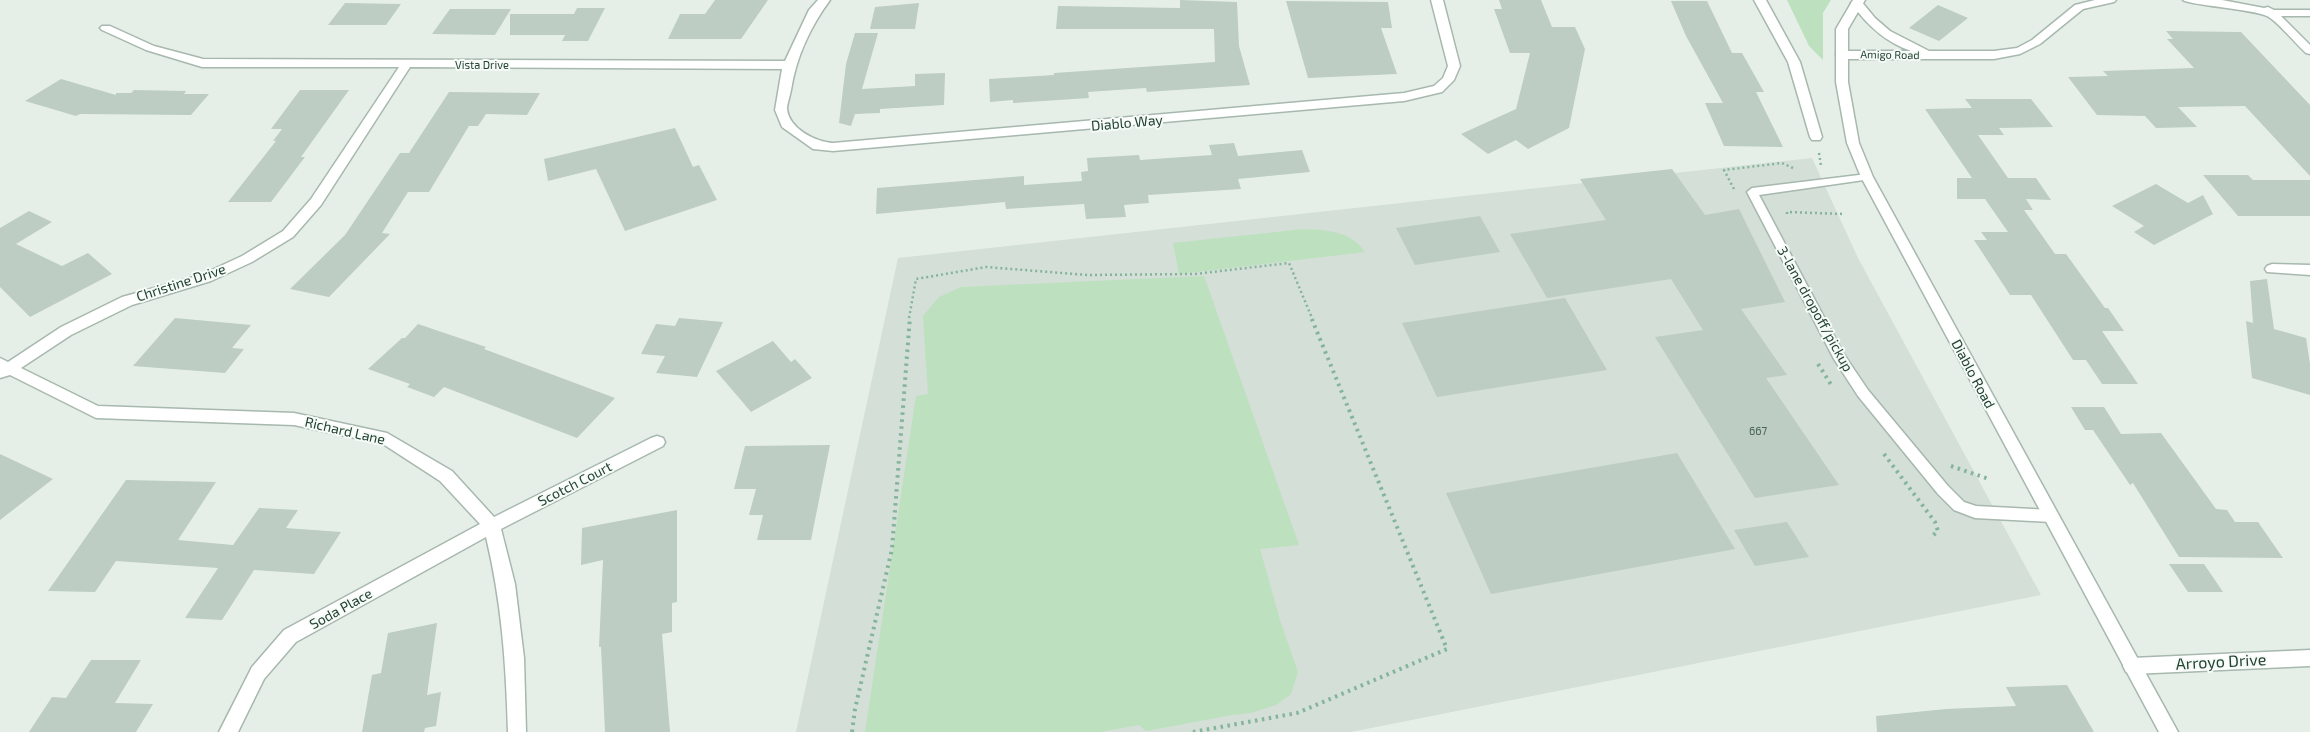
<!DOCTYPE html>
<style>
body{margin:0}
canvas{display:block;background:#e5efe8}
</style>
<canvas width="2310" height="732"></canvas>
<script>
const ctx = document.querySelector('canvas').getContext('2d');
ctx.lineJoin = 'round';
function paint(path, color) { ctx.fillStyle = color; ctx.fill(path, 'evenodd'); }
function strokePath(path, color, width, dash) { ctx.strokeStyle = color; ctx.lineWidth = width; ctx.lineCap = dash ? 'butt' : 'round'; ctx.setLineDash(dash || []); ctx.stroke(path); }
function label(font, color, halo, rows, align = 'center') {
  ctx.font = font + ' "Exo 2",sans-serif'; ctx.lineWidth = 4; ctx.setLineDash([]); ctx.textBaseline = 'middle'; ctx.strokeStyle = halo; ctx.fillStyle = color; for (const [text, x, y, turn = 0] of rows) {
    ctx.save(); ctx.translate(x, y); ctx.rotate((+turn || 0) * Math.PI / 180); ctx.textAlign = isNaN(turn) ? turn : align; if (halo) ctx.strokeText(text, 0, 0); ctx.fillText(text, 0, 0); ctx.restore();
  }
}
paint(new Path2D(`
 M 1812,158 L 1858,258 L 2041,595 L 1351,732 L 796,732 L 898,258 Z`), '#d3dfd7');
paint(new Path2D(`
 M 1787,0 L 1831,0 L 1823,13 L 1823,60 L 1809,46 Z
 M 1304,229 C 1327,230 1351,231 1365,252 L 1179,274 L 1173,243 Z
 M 1204,276 L 1299,545 L 1260,549 L 1280,620 L 1298,672 L 1291,694 L 1276,705 L 1251,713 L 1232,715 L 1146,731 L 1139,725 L 1100,732 L 865,732 L 916,396 L 928,394 L 923,316 L 939,297 L 961,287 Z`), '#bde1be');
paint(new Path2D(`
 M 715,0 L 768,0 L 741,39 L 668,39 L 680,14 L 705,14 Z
 M 1180,0 L 1237,2 L 1239,46 L 1250,85 L 1147,92 L 1146,88 L 1088,92 L 1089,98 L 1013,103 L 1013,100 L 990,102 L 989,79 L 1054,75 L 1054,73 L 1215,62 L 1214,29 L 1056,29 L 1058,6 L 1180,8 Z
 M 1499,0 L 1541,0 L 1552,27 L 1575,27 L 1585,49 L 1569,128 L 1528,149 L 1516,140 L 1488,154 L 1461,134 L 1516,109 L 1530,53 L 1510,53 L 1494,9 L 1502,9 Z
 M 1286,1 L 1388,2 L 1392,28 L 1381,28 L 1397,74 L 1308,78 Z
 M 1671,1 L 1707,1 L 1732,53 L 1742,53 L 1764,92 L 1756,92 L 1783,147 L 1724,146 L 1705,103 L 1723,103 L 1686,36 Z
 M 345,3 L 401,4 L 386,25 L 328,25 Z
 M 919,3 L 915,29 L 870,29 L 875,7 Z
 M 1938,5 L 1968,18 L 1939,41 L 1909,28 Z
 M 577,8 L 605,8 L 588,41 L 562,41 L 565,35 L 510,35 L 510,14 L 574,14 Z
 M 450,9 L 511,9 L 495,35 L 432,34 Z
 M 2166,31 L 2241,32 L 2310,105 L 2310,176 L 2245,106 L 2178,107 L 2197,127 L 2156,128 L 2145,116 L 2097,115 L 2068,77 L 2108,76 L 2103,71 L 2194,68 L 2167,39 L 2173,39 Z
 M 855,33 L 878,33 L 862,89 L 915,86 L 915,74 L 945,73 L 944,105 L 880,109 L 880,113 L 855,114 L 851,126 L 839,123 L 846,64 Z
 M 61,79 L 116,95 L 116,93 L 131,93 L 134,90 L 186,91 L 184,94 L 209,94 L 191,115 L 80,114 L 76,116 L 25,101 Z
 M 300,90 L 349,90 L 301,157 L 305,157 L 271,202 L 228,202 L 276,141 L 273,141 L 282,129 L 271,129 Z
 M 449,92 L 540,93 L 527,115 L 486,114 L 478,126 L 469,126 L 429,192 L 408,192 L 382,233 L 390,234 L 329,297 L 290,289 L 345,235 L 400,153 L 409,153 Z
 M 1965,99 L 2031,99 L 2053,127 L 1999,128 L 2004,135 L 1978,135 L 2008,178 L 2036,178 L 2051,200 L 2026,199 L 2033,210 L 2024,210 L 2055,254 L 2066,254 L 2105,308 L 2108,308 L 2124,331 L 2102,331 L 2138,384 L 2102,384 L 2086,360 L 2073,360 L 2031,295 L 2010,295 L 1974,240 L 1987,240 L 1981,232 L 2008,232 L 1985,199 L 1957,199 L 1957,178 L 1972,178 L 1925,109 L 1972,108 Z
 M 675,128 L 693,167 L 699,165 L 717,200 L 625,231 L 596,169 L 548,181 L 544,159 Z
 M 1234,143 L 1238,156 L 1302,150 L 1310,172 L 1238,179 L 1241,189 L 1148,195 L 1149,203 L 1124,205 L 1126,217 L 1086,219 L 1084,204 L 1006,209 L 1005,202 L 876,214 L 877,188 L 1024,176 L 1024,185 L 1082,181 L 1081,172 L 1088,171 L 1087,158 L 1139,155 L 1140,160 L 1212,155 L 1209,145 Z
 M 1672,169 L 1705,215 L 1739,209 L 1785,302 L 1741,309 L 1787,375 L 1766,378 L 1839,485 L 1755,498 L 1655,337 L 1703,330 L 1671,279 L 1547,298 L 1510,234 L 1606,220 L 1580,179 Z
 M 2203,175 L 2248,175 L 2253,180 L 2310,180 L 2310,216 L 2238,216 Z
 M 2156,184 L 2188,203 L 2203,195 L 2213,214 L 2154,245 L 2134,232 L 2144,226 L 2112,206 Z
 M 29,211 L 52,222 L 16,244 L 62,266 L 88,253 L 112,274 L 30,317 L 0,287 L 0,228 Z
 M 1480,216 L 1500,252 L 1415,265 L 1396,228 Z
 M 2267,279 L 2274,329 L 2306,338 L 2310,364 L 2310,395 L 2252,378 L 2246,321 L 2253,323 L 2250,281 Z
 M 1565,298 L 1607,370 L 1437,397 L 1402,323 Z
 M 175,318 L 251,325 L 232,348 L 244,349 L 225,373 L 133,366 Z
 M 679,318 L 723,322 L 697,377 L 656,373 L 665,356 L 641,354 L 656,324 L 675,326 Z
 M 418,324 L 486,347 L 484,349 L 615,398 L 577,438 L 444,387 L 434,397 L 407,387 L 410,384 L 368,369 L 402,338 L 405,338 Z
 M 773,341 L 791,362 L 795,359 L 812,378 L 751,412 L 716,371 Z
 M 2071,407 L 2104,407 L 2121,434 L 2161,433 L 2216,509 L 2227,510 L 2235,522 L 2258,522 L 2283,558 L 2179,557 L 2133,483 L 2130,485 L 2093,430 L 2085,430 Z
 M 830,445 L 811,540 L 757,540 L 763,515 L 749,515 L 756,489 L 734,489 L 745,446 Z
 M 1677,453 L 1735,549 L 1491,594 L 1446,493 Z
 M 0,454 L 53,479 L 0,520 Z
 M 126,480 L 216,482 L 178,540 L 233,545 L 259,508 L 298,510 L 286,528 L 341,532 L 314,574 L 254,570 L 222,620 L 185,618 L 218,568 L 116,561 L 95,592 L 48,591 Z
 M 677,510 L 677,602 L 672,603 L 672,632 L 662,634 L 670,732 L 605,732 L 601,647 L 599,647 L 603,560 L 581,565 L 582,528 Z
 M 1787,522 L 1809,557 L 1755,566 L 1734,530 Z
 M 2169,564 L 2204,564 L 2223,592 L 2188,592 Z
 M 437,623 L 427,695 L 441,692 L 436,726 L 425,728 L 424,732 L 362,732 L 372,675 L 381,673 L 388,633 Z
 M 91,660 L 141,660 L 115,703 L 153,704 L 136,732 L 29,732 L 52,697 L 66,698 Z
 M 2067,685 L 2094,732 L 1877,732 L 1876,716 L 1946,709 L 2016,706 L 2006,687 Z`), '#bdcdc3');
const service = new Path2D(`
 M 1867,174 L 1871,175 L 1872,177 L 1871,179 L 1759,195 L 1843,353 L 1868,390 L 1948,486 L 1964,502 L 1976,506 L 2051,510 L 2056,512 L 2058,516 L 2056,520 L 2051,522 L 1975,518 L 1954,510 L 1938,494 L 1858,396 L 1834,359 L 1747,192 L 1752,188 Z`);
const minor = new Path2D(`
 M 818,0 L 830,0 C 810,27 796,58 791,90 C 790,96 787,104 787,109 C 789,129 816,142 833,143 L 1404,93 L 1434,86 L 1443,78 L 1448,66 L 1431,0 L 1443,0 L 1460,66 L 1454,80 L 1442,92 L 1404,101 L 833,151 L 813,149 L 782,127 L 775,110 L 782,69 L 410,67 L 321,205 L 293,237 L 252,262 L 211,281 L 132,305 L 71,335 L 21,368 L 98,406 L 294,413 L 387,433 L 452,471 L 494,517 L 651,438 L 657,436 L 663,438 L 665,442 L 663,446 L 501,529 L 515,584 L 524,658 L 526,732 L 508,732 C 506,664 502,604 486,537 L 296,642 L 264,679 L 238,732 L 219,732 L 252,667 L 284,630 L 480,524 L 440,481 L 383,444 L 294,425 L 96,418 L 10,375 L 0,378 L 0,358 L 8,362 L 61,327 L 122,297 L 201,275 L 242,256 L 283,231 L 311,199 L 399,67 L 202,67 L 146,50 L 102,30 L 100,28 L 102,26 L 110,26 L 154,46 L 203,59 L 785,61 L 809,10 Z
 M 1754,0 L 1766,0 L 1800,62 L 1822,137 L 1820,140 L 1812,140 L 1810,137 L 1788,62 Z
 M 2095,0 L 2116,0 L 2114,2 L 2083,9 L 2040,44 L 2020,54 L 1994,59 L 1842,59 L 1836,55 L 1842,51 L 1911,51 C 1885,42 1867,25 1851,3 L 1856,0 L 1861,1 L 1875,18 L 1890,31 L 1929,51 L 1994,51 L 2017,48 L 2032,40 L 2075,5 Z
 M 2183,0 L 2222,0 L 2264,8 L 2268,7 L 2274,10 L 2310,10 L 2310,16 L 2281,16 L 2310,45 L 2310,54 L 2306,53 C 2297,45 2276,20 2267,16 C 2252,9 2189,5 2183,0 Z
 M 2272,264 L 2310,265 L 2310,275 L 2267,272 L 2265,269 L 2267,266 Z
 M 2310,650 L 2310,666 L 2132,674 L 2126,672 L 2123,666 L 2126,660 L 2132,658 Z`);
const tertiary = new Path2D(`
 M 1853,0 L 1865,0 L 1848,29 L 1848,82 L 1859,143 L 1873,177 L 2178,732 L 2159,732 L 1861,177 L 1847,143 L 1836,82 L 1836,29 Z`);
strokePath(service, '#a7b8ae', 3);
strokePath(minor, '#a7b8ae', 3);
strokePath(tertiary, '#a7b8ae', 3);
strokePath(new Path2D(`
 M 1819,153 L 1821,166
 M 1734,189 L 1724,170 L 1782,163 L 1793,168
 M 1787,214 L 1787,212 L 1844,214
 M 909,318 L 916,279 L 986,267 L 1087,275 L 1195,274 L 1289,263 L 1312,318`), '#84b49a', 2.5, [2, 3]);
strokePath(new Path2D(`
 M 1818,364 L 1832,386
 M 1884,454 L 1935,522 L 1938,531 L 1930,538
 M 1951,466 L 1989,479
 M 852,732 L 855,709 L 892,549 L 910,317
 M 1193,732 L 1297,713 L 1447,649 L 1311,317`), '#84b49a', 4, [2.5, 4.5]);
paint(service, '#fff');
paint(minor, '#fff');
paint(tertiary, '#fff');
label('11px', '#224232', '#f6fbf7', [
 ["Amigo Road",1890,55,1],
 ["Vista Drive",482,65]
]);
label('11px', '#496556', null, [
 ["667",1758,431]
]);
label('14px', '#224232', '#f6fbf7', [
 ["Diablo Way",1127,123,-5],
 ["Christine Drive",181,283,-18],
 ["3-lane dropoff/pickup",1815,309,61],
 ["Diablo Road",1973,374,62],
 ["Richard Lane",345,431,13],
 ["Scotch Court",575,484,-27],
 ["Soda Place",341,609,-29]
]);
label('16px', '#224232', '#f6fbf7', [
 ["Arroyo Drive",2221,662,-3]
]);
</script>
